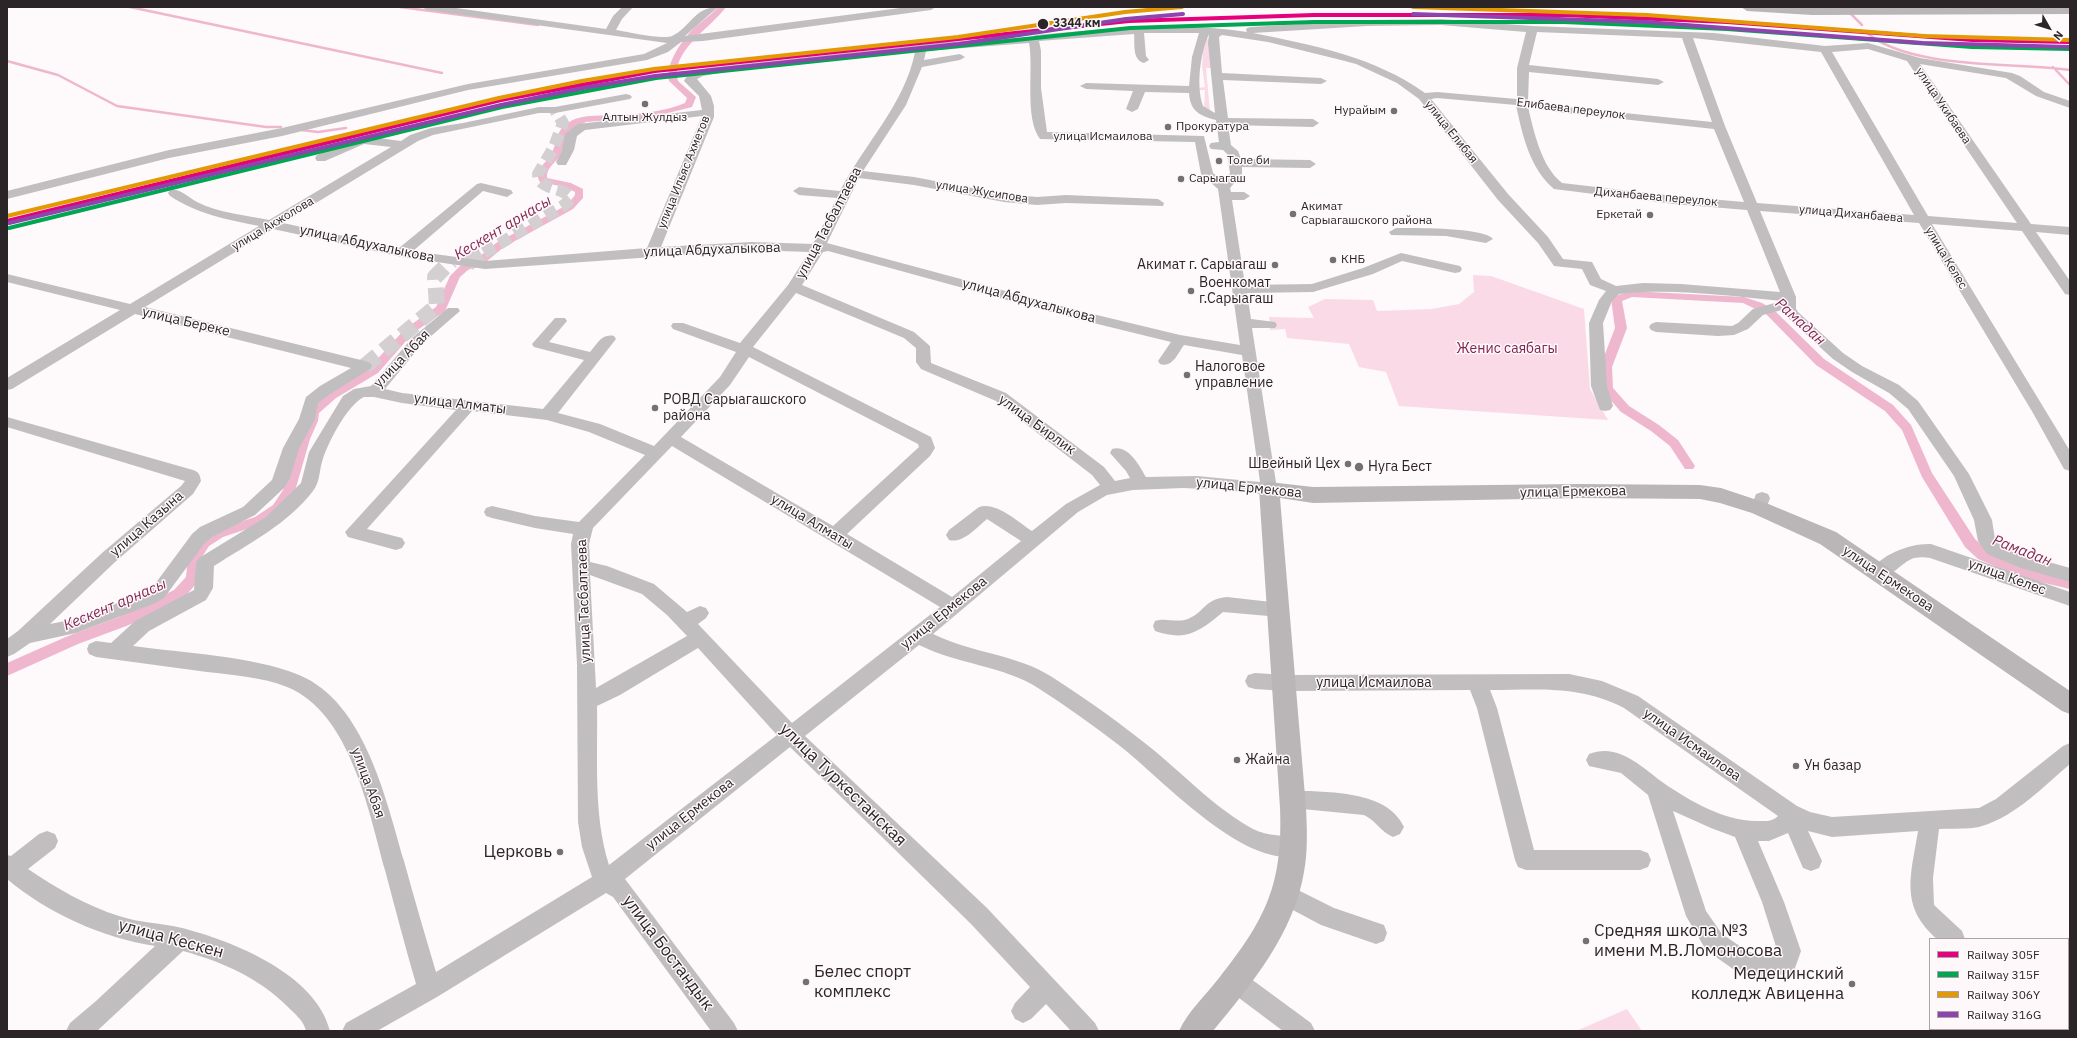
<!DOCTYPE html>
<meta charset="utf-8">
<style>
body{margin:0}
#map{position:relative;width:2077px;height:1038px;overflow:hidden;background:#fef9fb;font-family:"IBM Plex Sans",sans-serif}
canvas{display:block}
.frame{position:absolute;inset:0;border:8px solid #2c2527;pointer-events:none}
.legend{position:absolute;left:1929px;top:938px;width:140px;height:92px;box-sizing:border-box;background:#fff8fa;border:1px solid #aba4a6;margin:0;padding:5px 7px;list-style:none;font-size:12px;color:#2c2527}
.legend li{display:flex;align-items:center;gap:8px;height:20px}
.legend b{width:20px;border:1px solid #aba4a6}
.north{position:absolute;left:2029px;top:8px;width:40px;height:40px;-webkit-text-stroke:3px #fff8fa;paint-order:stroke;rotate:129deg;font-size:11px;font-weight:700;line-height:16px;text-align:center;color:#2c2527}
.north::after{content:'';display:block;margin:auto;width:14px;height:18px;background:#2c2527;clip-path:polygon(50% 0,100% 100%,50% 72%,0 100%)}
</style>
<div id="map">
<canvas width="2077" height="1038"></canvas>
<div class="frame"></div>
<ul class="legend">
<li><b style="height:5px;background:#e5007d"></b>Railway 305F</li>
<li><b style="height:5px;background:#00a651"></b>Railway 315F</li>
<li><b style="height:5px;background:#e39904"></b>Railway 306Y</li>
<li><b style="height:5px;background:#8e44ad"></b>Railway 316G</li>
</ul>
<div class="north">N</div>
</div>
<script>
const ctx = document.querySelector('canvas').getContext('2d');
ctx.lineJoin = 'round';
function paint(path, color) { ctx.fillStyle = color; ctx.fill(path, 'evenodd'); }
function strokePath(path, color, width, dash) { ctx.strokeStyle = color; ctx.lineWidth = width; ctx.lineCap = dash ? 'butt' : 'round'; ctx.setLineDash(dash || []); ctx.stroke(path); }
function label(font, color, halo, rows, align = 'center') {
  ctx.font = font + ' "IBM Plex Sans",sans-serif'; ctx.lineWidth = 3; ctx.setLineDash([]); ctx.textBaseline = 'middle'; ctx.strokeStyle = halo; ctx.fillStyle = color; for (const [text, x, y, turn = 0] of rows) {
    ctx.save(); ctx.translate(x, y); ctx.rotate((+turn || 0) * Math.PI / 180); ctx.textAlign = isNaN(turn) ? turn : align; if (halo) ctx.strokeText(text, 0, 0); ctx.fillText(text, 0, 0); ctx.restore();
  }
}
paint(new Path2D(`
 M 1204,39 L 1209,39 L 1214,68 L 1206,68 L 1210,112 L 1204,111 L 1205,90 L 1198,90 L 1198,88 L 1205,87 L 1202,66 Z
 M 1473,275 L 1491,276 L 1584,309 L 1590,389 L 1608,420 L 1399,406 L 1386,372 L 1359,367 L 1349,344 L 1287,338 L 1285,329 L 1270,330 L 1269,317 L 1314,318 L 1308,307 L 1325,299 L 1373,300 L 1377,311 L 1432,309 L 1459,304 L 1474,292 Z
 M 1627,1009 L 1642,1031 L 1576,1031 Z`), '#fadae6');
strokePath(new Path2D(`
 M 130,7 L 442,73
 M 400,7 L 538,25
 M 1844,7 L 1862,25
 M 1866,32 C 1909,70 2015,62 2070,70
 M 7,61 L 58,75 L 117,106 L 266,127 L 281,127
 M 2053,67 L 2070,85
 M 301,130 L 318,132 L 346,128`), '#efb7ce', 2.5);
paint(new Path2D(`
 M 718,7 L 726,7 C 712,27 669,52 678,81 L 696,97 L 692,107 L 656,116 L 586,122 L 569,131 C 565,140 563,150 558,158 C 553,165 546,169 547,178 L 571,183 L 583,189 L 583,198 L 573,209 L 504,247 L 487,261 L 468,270 L 460,277 L 445,311 L 413,333 L 378,373 L 336,398 L 319,413 L 318,421 L 310,439 L 295,491 L 283,511 L 265,523 L 223,537 L 209,546 L 202,557 L 200,579 L 184,598 L 129,625 L 78,644 L 7,676 L 7,663 L 68,636 L 119,617 L 174,590 L 186,577 L 188,557 L 199,538 L 213,531 L 255,517 L 273,505 L 283,490 L 309,408 L 328,392 L 370,367 L 405,329 L 436,307 L 450,276 L 460,266 L 479,257 L 496,243 L 567,205 L 575,195 L 575,192 L 565,187 L 540,182 C 533,171 545,164 550,156 C 556,147 556,135 562,128 C 577,111 605,117 625,115 C 645,113 666,111 685,103 L 687,98 L 669,81 C 665,64 682,40 694,28 C 702,21 711,15 718,7 Z
 M 1631,291 L 1744,297 L 1762,303 L 1774,310 L 1824,359 L 1893,405 L 1911,425 L 1932,473 L 1975,539 L 1988,551 L 2031,569 L 2070,579 L 2070,589 L 2023,578 L 1978,559 L 1965,547 L 1922,477 L 1902,430 L 1885,411 L 1816,365 L 1766,314 L 1743,303 L 1632,297 L 1622,301 L 1627,328 L 1612,367 L 1613,388 L 1629,406 L 1659,425 L 1678,440 L 1695,466 L 1693,469 L 1685,469 L 1670,446 L 1651,431 L 1621,412 L 1601,389 L 1600,367 L 1615,328 L 1611,299 L 1612,297 Z`), '#efb7ce');
strokePath(new Path2D(`
 M 484,253 L 563,206 L 571,199 C 565,187 548,191 539,180 L 538,174 L 554,147 L 563,123 L 555,110`), '#d4cfd1', 12, [12, 6]);
strokePath(new Path2D(`
 M 468,263 L 486,252
 M 365,366 L 437,306 L 435,277 L 451,261`), '#d4cfd1', 16, [16, 8]);
paint(new Path2D(`
 M 422,7 L 449,7 L 606,29 L 613,16 L 622,7 L 633,7 L 622,19 L 616,30 C 628,32 663,40 672,36 C 690,28 694,7 718,7 L 685,36 L 908,7 L 936,7 L 931,10 L 703,41 L 681,42 L 668,52 L 647,60 L 468,90 L 282,136 L 169,158 L 7,199 L 7,191 L 169,150 L 282,128 L 468,84 L 644,54 L 667,43 L 427,10 Z
 M 1441,19 L 1532,26 L 1714,33 L 1825,46 L 1868,43 L 1920,58 L 2012,73 L 2020,76 L 2044,92 L 2070,101 L 2070,108 L 2036,96 L 2006,78 L 1920,64 L 2031,224 L 2070,227 L 2070,235 L 2036,232 L 2070,281 L 2070,295 L 2065,294 L 2022,231 L 1932,224 L 2070,451 L 2070,471 L 2064,469 L 2033,413 L 1919,223 L 1760,211 L 1796,297 L 1796,309 L 1798,312 L 1843,353 L 1862,366 L 1899,385 L 1918,401 L 1969,474 L 1992,520 L 1995,539 L 1999,544 L 2031,557 L 2070,568 L 2070,582 L 2021,568 L 1987,554 L 1978,541 L 1974,520 L 1954,476 L 1908,409 L 1889,393 L 1852,372 L 1833,359 L 1788,318 L 1782,310 L 1763,315 L 1748,329 L 1734,335 L 1718,336 L 1656,332 L 1651,330 L 1649,327 L 1651,324 L 1656,322 L 1732,326 L 1738,323 L 1753,309 L 1782,301 C 1728,296 1673,288 1619,294 L 1612,301 L 1603,323 L 1607,386 L 1613,406 L 1610,410 L 1605,411 L 1600,410 L 1591,386 L 1589,323 L 1599,300 L 1606,291 L 1590,285 L 1582,269 L 1554,266 L 1538,243 L 1498,200 L 1419,99 L 1397,83 L 1356,64 L 1341,60 L 1268,42 L 1222,35 L 1219,37 L 1222,73 L 1321,78 L 1327,81 L 1321,84 L 1223,80 L 1228,118 L 1313,119 L 1319,123 L 1313,127 L 1228,125 L 1231,145 L 1238,151 L 1241,159 L 1310,160 L 1316,164 L 1310,168 L 1242,167 L 1242,174 L 1230,188 L 1231,192 L 1244,192 L 1250,196 L 1244,200 L 1232,200 L 1245,285 L 1312,284 L 1363,268 L 1401,253 L 1460,266 L 1462,269 L 1460,272 L 1455,273 L 1402,261 L 1373,274 L 1313,292 L 1247,293 L 1251,319 L 1275,322 L 1277,325 L 1275,328 L 1252,328 L 1277,489 L 1275,493 L 1269,495 L 1226,490 L 1183,488 L 1133,490 L 1107,495 L 1078,512 L 933,634 C 971,653 1016,654 1052,677 C 1088,700 1123,725 1156,752 C 1187,778 1218,810 1253,829 C 1268,837 1285,834 1301,840 L 1304,847 L 1301,854 C 1248,874 1159,776 1120,746 C 1094,726 1066,706 1038,688 C 1004,666 957,664 919,645 L 805,736 L 987,908 L 1095,1023 L 1099,1031 L 1071,1031 L 1046,1004 L 1031,1019 L 1023,1023 L 1015,1019 L 1011,1011 L 1015,1003 L 1030,987 L 971,924 L 790,747 L 625,879 L 734,1023 L 738,1031 L 711,1031 L 613,897 L 606,893 L 437,997 L 377,1031 L 342,1031 L 346,1023 L 416,984 C 405,946 395,908 385,870 C 369,812 350,712 287,687 C 262,677 233,675 207,672 C 170,667 133,662 96,657 L 89,654 L 87,649 L 89,644 L 96,641 L 111,643 L 135,621 L 194,590 L 196,563 L 199,558 L 266,517 L 301,483 L 309,452 L 343,396 L 354,389 L 371,386 L 412,338 L 448,308 L 458,308 L 460,311 L 422,344 L 385,389 L 402,393 L 543,409 L 584,360 L 534,347 L 532,344 L 555,318 L 565,318 L 567,321 L 549,342 L 590,352 C 597,344 602,333 614,336 L 616,339 L 558,413 L 600,424 L 654,446 L 720,377 L 736,352 L 673,329 L 671,326 L 673,323 L 683,323 L 740,343 L 788,285 L 809,252 L 751,250 L 485,269 L 402,257 L 273,229 L 145,307 L 365,361 L 370,363 L 372,366 L 370,369 L 330,394 L 318,403 L 315,419 L 299,449 L 290,478 L 284,488 L 255,515 L 212,537 L 204,544 L 164,598 L 156,603 L 76,633 L 30,643 L 14,654 L 7,657 L 7,639 L 18,631 L 102,553 L 181,486 L 185,481 L 7,427 L 7,417 L 193,470 C 199,472 200,475 201,481 L 193,494 L 114,563 L 50,624 L 75,619 L 144,593 L 152,588 L 192,534 L 200,527 L 243,507 L 272,480 L 283,448 L 299,419 L 306,397 L 320,386 L 351,368 L 135,314 L 12,389 L 7,390 L 7,378 L 120,310 L 7,282 L 7,274 L 130,304 L 259,226 C 225,219 200,215 170,196 L 168,193 L 170,190 C 180,188 188,197 197,202 C 218,213 246,215 269,220 L 391,147 L 364,144 L 325,161 L 317,161 L 315,158 L 317,155 L 362,136 L 401,141 L 410,135 L 431,128 L 463,123 L 539,107 L 555,107 L 626,94 L 630,95 L 632,97 L 630,99 L 555,113 L 539,113 L 433,135 L 418,141 L 283,223 L 399,248 L 477,184 L 481,183 L 511,190 L 513,193 L 507,197 L 483,191 L 413,251 L 485,261 L 647,248 L 702,116 L 585,130 L 577,136 L 574,150 L 566,165 L 558,165 L 556,162 L 562,150 L 565,134 L 578,124 L 702,110 L 699,96 L 684,81 C 691,67 711,68 725,66 L 947,42 L 1031,37 L 1036,35 C 1106,29 1177,21 1247,32 L 1246,30 L 1247,28 L 1251,27 L 1367,20 ZM 1441,25 L 1526,32 L 1517,68 L 1517,99 L 1437,92 L 1425,93 C 1375,57 1313,45 1253,33 L 1367,26 ZM 1537,32 L 1682,38 L 1712,122 L 1557,106 L 1528,101 L 1529,72 L 1658,85 L 1664,82 L 1658,79 L 1529,65 ZM 1144,33 L 1199,33 L 1192,57 L 1189,86 L 1086,83 L 1080,86 L 1086,89 L 1133,91 L 1126,109 L 1132,112 L 1138,109 L 1145,92 L 1189,93 C 1190,111 1200,116 1216,120 L 1219,142 L 1211,143 L 1209,146 L 1211,149 L 1223,150 L 1227,154 L 1230,173 L 1223,181 L 1213,173 L 1204,136 L 1047,132 L 1041,88 L 1041,51 L 1039,41 L 1134,34 C 1135,44 1132,60 1144,63 L 1149,60 L 1146,56 ZM 1209,34 L 1208,43 L 1215,113 L 1203,106 C 1196,86 1200,54 1209,34 ZM 1693,38 L 1821,52 L 1914,215 L 1757,203 L 1725,126 ZM 1029,43 C 1034,69 1024,117 1040,139 L 1195,142 L 1201,174 L 1218,189 L 1240,345 L 1180,335 L 1076,310 L 827,243 L 859,178 L 914,185 L 1004,202 L 1037,205 L 1066,203 L 1163,206 L 1164,203 L 1158,199 L 1066,195 L 1037,197 L 1004,194 L 914,177 L 863,171 L 906,105 L 922,67 L 960,60 L 965,57 L 960,54 L 924,60 L 926,51 ZM 1868,49 L 1907,61 L 2017,223 L 1928,216 L 1832,52 ZM 915,52 C 905,104 864,144 840,191 L 799,187 L 793,191 L 799,195 L 837,198 L 813,244 L 751,242 L 661,247 L 714,117 L 714,106 L 711,96 L 697,79 L 703,76 L 725,72 ZM 1437,98 L 1516,105 C 1522,134 1530,169 1554,189 L 1674,204 L 1747,210 L 1780,292 L 1681,284 L 1643,283 L 1616,286 L 1601,279 L 1592,262 L 1563,259 L 1548,237 L 1508,194 L 1431,99 ZM 1528,107 L 1557,112 L 1714,129 L 1744,202 L 1674,196 L 1562,183 C 1541,166 1534,132 1528,107 ZM 828,251 L 1069,317 L 1171,342 L 1158,361 L 1160,364 C 1172,368 1177,355 1184,345 L 1242,355 L 1260,482 L 1197,476 L 1146,477 C 1139,465 1128,444 1112,449 L 1110,453 L 1126,471 L 1130,478 L 1115,481 L 1104,467 L 1006,393 L 931,363 L 930,346 L 914,332 L 802,285 L 823,252 ZM 796,293 L 904,338 L 916,348 L 916,362 L 921,369 L 996,401 L 1092,475 L 1100,485 L 1066,504 L 1032,531 C 1018,522 996,501 979,507 L 949,530 L 946,535 L 949,540 C 963,544 977,527 987,519 L 1021,541 L 952,597 L 847,534 L 930,456 L 935,448 L 931,437 L 753,347 ZM 749,357 L 918,444 L 919,447 L 833,526 L 681,437 L 730,385 ZM 364,397 L 374,397 L 402,403 L 456,410 L 345,532 L 348,537 L 396,550 L 402,548 L 405,543 L 402,538 L 367,529 L 472,411 L 547,420 L 589,432 L 645,455 L 579,522 L 535,516 L 492,506 L 486,508 L 484,512 L 486,516 L 492,518 L 535,528 L 573,534 L 571,544 L 577,665 L 578,822 L 582,847 L 592,877 L 436,972 C 425,935 414,898 404,861 C 386,800 365,702 299,675 C 253,656 183,653 133,646 L 149,631 L 206,600 L 213,588 L 214,566 C 248,544 288,524 313,491 C 320,482 319,472 322,462 C 327,444 347,405 364,397 ZM 672,446 L 940,607 L 792,723 L 698,624 L 706,618 L 709,613 L 706,608 L 700,606 L 687,612 L 654,584 L 607,566 L 590,562 L 589,544 L 593,528 ZM 590,575 L 642,594 L 667,615 L 687,636 L 596,688 ZM 698,648 L 777,735 L 609,865 C 593,814 598,758 597,706 L 620,695 Z
 M 1396,228 C 1412,228 1484,227 1493,239 L 1486,243 L 1446,236 L 1391,235 L 1389,232 Z
 M 1762,492 L 1768,494 L 1770,498 L 1765,512 L 1759,514 L 1753,512 L 1751,508 L 1756,494 Z
 M 1931,544 L 2070,592 L 2070,606 L 1930,558 C 1925,557 1919,557 1914,558 C 1899,563 1889,583 1873,578 L 1870,573 C 1880,554 1911,543 1931,544 Z
 M 1227,597 L 1280,603 L 1286,605 L 1289,610 L 1286,615 L 1280,617 L 1223,612 C 1200,631 1187,642 1155,631 L 1153,626 L 1155,621 C 1166,617 1179,624 1190,618 C 1206,610 1205,599 1227,597 Z
 M 1255,673 L 1286,675 L 1569,674 L 1602,681 L 1638,696 L 1797,806 L 1810,812 L 1832,817 L 1979,808 L 1996,799 L 2063,746 L 2070,743 L 2070,764 C 2044,786 2016,816 1982,826 C 1970,830 1953,828 1939,829 L 1933,878 L 1934,905 L 1962,931 L 1965,939 L 1937,939 C 1899,906 1911,875 1918,831 L 1832,837 L 1808,831 L 1822,861 L 1819,868 L 1811,871 L 1803,868 L 1788,833 L 1769,841 L 1758,841 L 1784,902 L 1801,951 L 1794,971 L 1786,974 L 1761,978 L 1733,969 L 1706,950 L 1686,916 L 1648,795 L 1621,773 L 1589,766 L 1586,760 L 1589,754 C 1620,742 1643,769 1665,784 C 1690,801 1726,822 1758,821 C 1765,821 1772,822 1778,816 L 1624,708 C 1579,685 1539,690 1490,690 L 1497,708 L 1534,850 L 1640,850 L 1648,853 L 1651,860 L 1648,867 L 1640,870 L 1526,870 L 1518,867 L 1515,860 L 1477,708 L 1470,690 L 1286,691 L 1255,689 L 1248,687 L 1245,681 L 1248,675 ZM 1673,811 L 1711,828 L 1735,837 L 1762,902 L 1778,953 L 1761,956 L 1747,951 L 1722,934 L 1706,911 Z
 M 1292,790 C 1328,793 1386,789 1404,827 L 1400,834 L 1393,837 C 1381,832 1375,820 1364,815 L 1292,808 L 1285,806 L 1282,799 L 1285,792 Z
 M 47,831 L 55,834 L 58,841 L 55,848 L 28,869 C 56,888 87,906 119,916 C 140,923 161,923 182,928 C 233,941 316,974 330,1031 L 306,1031 C 304,1021 295,1014 288,1007 C 259,978 223,962 183,951 L 97,1031 L 66,1031 L 70,1023 L 96,1001 L 155,946 C 103,938 47,913 7,879 L 7,855 L 11,856 L 39,834 Z
 M 1284,883 L 1334,908 L 1384,925 L 1387,933 L 1384,941 L 1376,944 L 1321,925 L 1276,901 L 1273,894 L 1276,887 Z
 M 1235,969 L 1243,973 L 1311,1023 L 1315,1031 L 1283,1031 L 1227,989 L 1223,981 L 1227,973 Z`), '#c1bec0');
paint(new Path2D(`
 M 1741,7 L 2070,7 L 2070,14 L 1812,15 L 1747,11 Z
 M 1269,482 L 1313,487 L 1580,484 L 1700,485 L 1721,488 L 1766,503 L 1836,532 L 2070,691 L 2070,714 L 2062,711 L 1820,544 L 1752,513 L 1720,503 L 1700,499 L 1580,498 L 1313,503 L 1280,498 L 1306,808 C 1307,829 1308,851 1304,872 C 1294,933 1251,985 1213,1031 L 1179,1031 C 1188,1011 1206,995 1219,978 C 1266,919 1283,884 1280,808 L 1259,489 L 1262,484 Z`), '#bab6b8');
strokePath(new Path2D(`
 M 7,221 L 501,100 L 655,71 L 1129,21 L 1314,15 L 1564,15 L 1727,22 L 1972,40 L 2070,42`), '#e5007d', 4);
strokePath(new Path2D(`
 M 9,228 L 502,107 L 656,78 L 1130,28 L 1314,22 L 1564,22 L 1727,29 L 1972,47 L 2070,49`), '#00a651', 4);
strokePath(new Path2D(`
 M 1413,7 L 1647,15 L 1924,36 L 2070,40
 M 7,216 L 499,98 L 582,81 L 654,69 L 958,37 L 1125,12 L 1182,7`), '#e39904', 4);
strokePath(new Path2D(`
 M 1413,14 L 1646,22 L 1923,43 L 2070,47
 M 9,223 L 501,105 L 583,88 L 655,76 L 959,44 L 1126,19 L 1183,14`), '#8e44ad', 4);
for (const [x, y, r, color] of [
 [1043,24,6,"#2c2527"],
 [645,104,4,"#766f71"],
 [1394,111,4,"#766f71"],
 [1168,127,4,"#766f71"],
 [1219,161,4,"#766f71"],
 [1181,179,4,"#766f71"],
 [1293,214,4,"#766f71"],
 [1650,215,4,"#766f71"],
 [1333,260,4,"#766f71"],
 [1275,265,4,"#766f71"],
 [1191,291,4,"#766f71"],
 [1187,375,4,"#766f71"],
 [655,408,4,"#766f71"],
 [1348,464,4,"#766f71"],
 [1359,467,5,"#766f71"],
 [1237,760,4,"#766f71"],
 [1796,766,4,"#766f71"],
 [560,852,4,"#766f71"],
 [1586,941,4,"#766f71"],
 [806,982,4,"#766f71"],
 [1852,984,4,"#766f71"]
]) { const dot = new Path2D(); dot.arc(x, y, r, 0, 2 * Math.PI); ctx.fillStyle = color; ctx.fill(dot); strokePath(dot, '#fff8fa', 1.5); }
label('bold 12px', '#2c2527', '#fff8fa', [
 ["3344 км",1053,24]
], 'left');
label('12px', '#2c2527', '#fff8fa', [
 ["улица Укибаева",1943,106,56],
 ["Елибаева переулок",1571,109,7],
 ["улица Елибая",1451,132,51],
 ["улица Исмаилова",1103,137],
 ["улица Ильяс Ахметов",684,172,-68],
 ["улица Жусипова",982,192,9],
 ["Диханбаева переулок",1656,197,5],
 ["улица Диханбаева",1851,214,5],
 ["улица Акжолова",273,224,-31],
 ["улица Келес",1946,258,59]
]);
label('12px', '#2c2527', '#fff8fa', [
 ["Нурайым",1386,111,"right"],
 ["Алтын Жулдыз",645,118,"center"],
 ["Прокуратура",1176,127],
 ["Толе би",1227,161],
 ["Сарыагаш",1189,179],
 ["Акимат",1301,207],
 ["Сарыагашского района",1301,221],
 ["Еркетай",1642,215,"right"],
 ["КНБ",1341,260]
], 'left');
label('14px', '#2c2527', '#fff8fa', [
 ["улица Тасбалтаева",829,223,-62],
 ["улица Абдухалыкова",367,244,12],
 ["улица Абдухалыкова",712,250,-2],
 ["улица Абдухалыкова",1029,301,15],
 ["улица Береке",186,322,13],
 ["улица Абая",402,359,-46],
 ["улица Алматы",460,404,7],
 ["улица Бирлик",1037,425,36],
 ["улица Ермекова",1249,488,6],
 ["улица Ермекова",1573,492,-1],
 ["улица Алматы",812,522,31],
 ["улица Казына",147,524,-41],
 ["улица Келес",2007,577,20],
 ["улица Ермекова",1888,579,34],
 ["улица Тасбалтаева",584,601,-92],
 ["улица Ермекова",944,613,-39],
 ["улица Исмаилова",1374,683],
 ["улица Исмаилова",1692,745,35],
 ["улица Абая",368,783,70],
 ["улица Ермекова",690,814,-38]
]);
label('14px', '#2c2527', '#fff8fa', [
 ["Акимат г. Сарыагаш",1267,265,"right"],
 ["Военкомат",1199,283],
 ["г.Сарыагаш",1199,299],
 ["Налоговое",1195,367],
 ["управление",1195,383],
 ["РОВД Сарыагашского",663,400],
 ["района",663,416],
 ["Швейный Цех",1340,464,"right"],
 ["Нуга Бест",1368,467],
 ["Жайна",1245,760],
 ["Ун базар",1804,766]
], 'left');
label('14px', '#7e2551', '#fff8fa', [
 ["Женис саябагы",1507,349]
]);
label('italic 15px', '#812954', '#fff8fa', [
 ["Кескент арнасы",503,228,-31],
 ["Рамадан",1800,322,42],
 ["Рамадан",2022,551,21],
 ["Кескент арнасы",115,605,-23]
]);
label('17px', '#2c2527', '#fff8fa', [
 ["улица Туркестанская",843,785,44],
 ["улица Кескен",171,939,15],
 ["улица Бостандык",668,953,53]
]);
label('17px', '#2c2527', '#fff8fa', [
 ["Церковь",552,852],
 ["Средняя школа №3",1594,931,"left"],
 ["имени М.В.Ломоносова",1594,951,"left"],
 ["Белес спорт",814,972,"left"],
 ["комплекс",814,992,"left"],
 ["Медецинский",1844,974],
 ["колледж Авиценна",1844,994]
], 'right');
</script>
